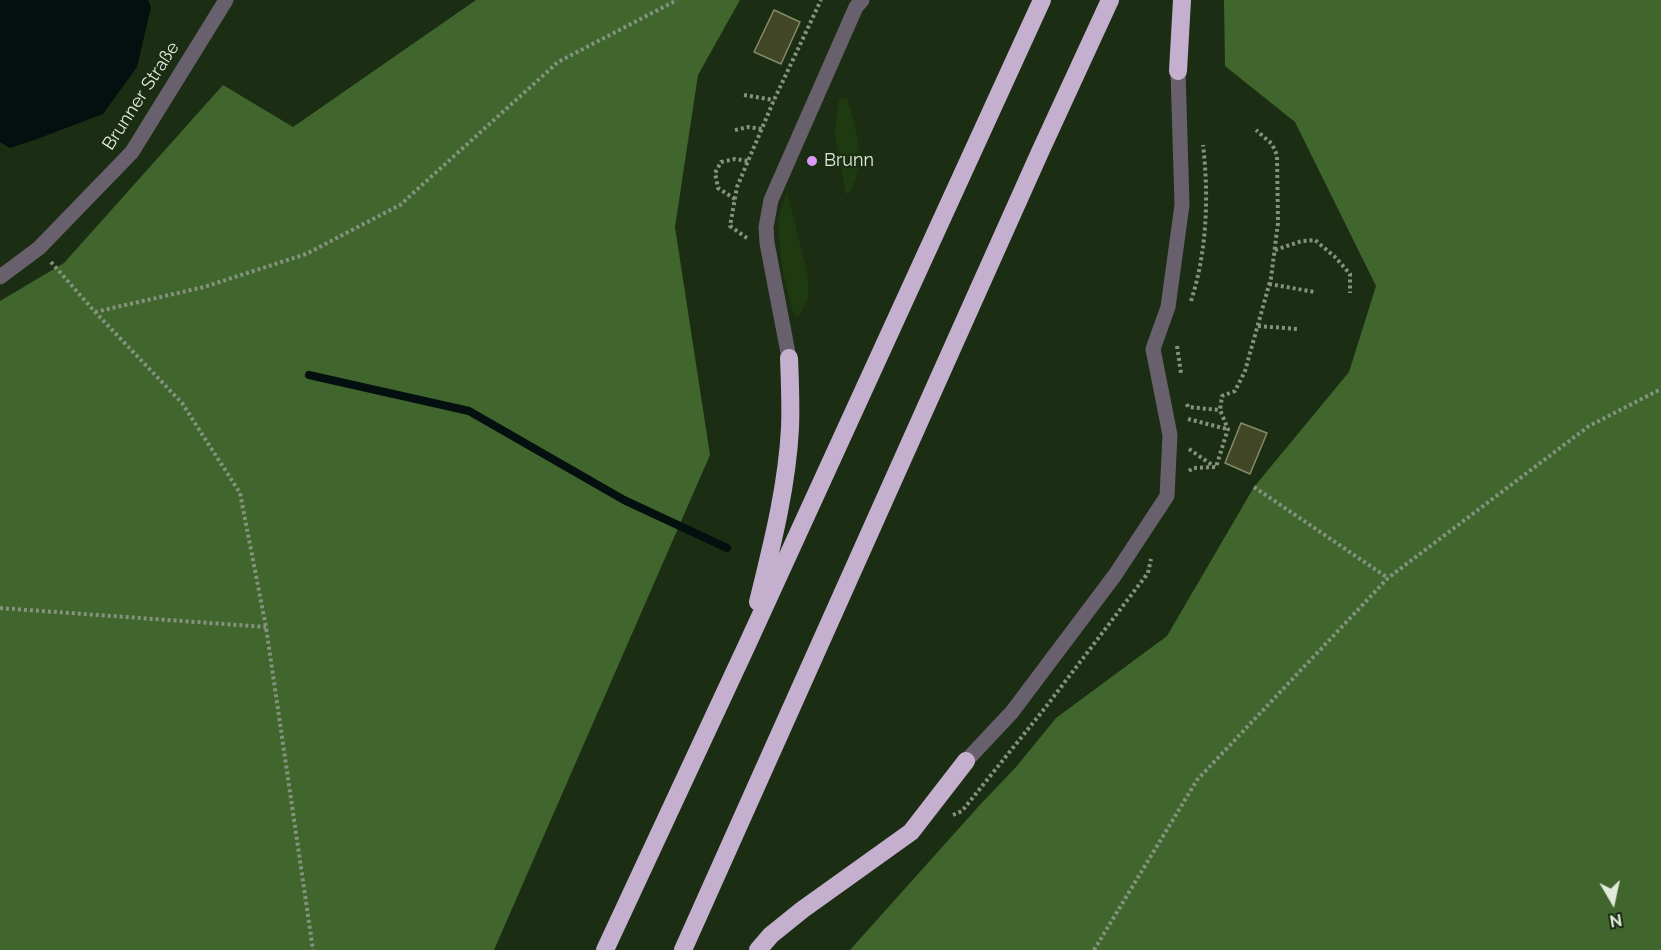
<!DOCTYPE html>
<meta charset="utf-8">
<style>
body{margin:0}
#map{position:relative;width:1661px;height:950px;overflow:hidden;background:#1b2d13;font-family:Raleway,sans-serif}
canvas{display:block}
.north{position:absolute;left:1583px;top:872px;width:60px;height:60px;-webkit-text-stroke:4px #1b2d13;paint-order:stroke;rotate:171deg;font-size:16px;font-weight:700;line-height:24px;text-align:center;color:#e0ebdb}
.north::after{content:'';display:block;margin:auto;width:21px;height:27px;background:#e0ebdb;clip-path:polygon(50% 0,100% 100%,50% 72%,0 100%)}
</style>
<div id="map">
<canvas width="1661" height="950"></canvas>
<div class="north">N</div>
</div>
<script>
const ctx = document.querySelector('canvas').getContext('2d');
ctx.lineJoin = 'round';
function paint(path, color) { ctx.fillStyle = color; ctx.fill(path, 'evenodd'); }
function strokePath(path, color, width, dash) { ctx.strokeStyle = color; ctx.lineWidth = width; ctx.lineCap = dash ? 'butt' : 'round'; ctx.setLineDash(dash || []); ctx.stroke(path); }
function label(font, color, halo, rows, align = 'center') {
  ctx.font = font + ' Raleway,sans-serif'; ctx.lineWidth = 4.5; ctx.setLineDash([]); ctx.textBaseline = 'middle'; ctx.strokeStyle = halo; ctx.fillStyle = color; for (const [text, x, y, turn = 0] of rows) {
    ctx.save(); ctx.translate(x, y); ctx.rotate((+turn || 0) * Math.PI / 180); ctx.textAlign = isNaN(turn) ? turn : align; if (halo) ctx.strokeText(text, 0, 0); ctx.fillText(text, 0, 0); ctx.restore();
  }
}
paint(new Path2D(`
 M 847,98 C 854,120 862,147 858,170 C 856,178 853,186 851,193 L 846,194 L 835,134 L 839,99 Z
 M 787,191 L 808,277 L 808,300 L 798,317 L 793,312 L 782,269 L 778,220 Z`), '#1f3a10');
paint(new Path2D(`
 M 476,0 L 740,0 L 698,75 L 675,227 L 710,455 L 494,950 L 0,950 L 0,301 L 64,263 L 223,85 L 293,127 Z
 M 1224,0 L 1661,0 L 1661,950 L 850,950 L 978,807 L 1016,767 L 1056,718 L 1167,636 L 1254,487 L 1349,372 L 1376,286 L 1295,122 L 1225,66 Z`), '#40662d');
paint(new Path2D(`
 M 0,0 L 148,0 L 151,7 L 137,67 L 103,114 L 37,139 L 10,148 L 0,142 Z`), '#040f0f');
strokePath(new Path2D(`
 M 309,375 L 469,411 L 624,500 L 727,548`), '#040f0f', 8);
const building = new Path2D(`
 M 774,10 L 800,22 L 781,64 L 754,52 Z
 M 1241,423 L 1267,433 L 1250,474 L 1225,463 Z`);
paint(building, '#414626');
strokePath(building, '#858b68', 1.5);
strokePath(new Path2D(`
 M 744,95 L 774,100
 M 735,130 L 748,127 L 762,129
 M 735,199 L 718,188 L 715,173 L 721,162 L 735,159 L 748,161
 M 747,238 L 730,226 L 737,187 L 774,100 L 821,0
 M 1275,250 L 1302,241 L 1315,240 L 1335,257 L 1350,274 L 1350,293
 M 51,262 L 95,312 L 182,403 L 240,493 L 266,627 L 313,950
 M 1269,284 L 1315,292
 M 1191,301 C 1207,252 1209,196 1203,145
 M 95,312 L 204,287 L 306,254 L 400,205 L 558,62 L 677,0
 M 1258,326 L 1298,329
 M 1177,346 L 1181,373
 M 1187,404 L 1188,407 L 1220,410
 M 1188,419 L 1227,429
 M 1189,449 L 1215,467
 M 1189,471 L 1193,468 L 1216,467 L 1228,429 L 1220,410 L 1222,396 L 1235,391 L 1245,371 L 1271,278 L 1278,223 L 1277,155 L 1272,144 L 1256,130
 M 1254,487 L 1388,578
 M 0,608 L 266,627
 M 953,815 L 962,811 L 1045,708 L 1148,573 L 1151,559
 M 1094,950 L 1197,780 L 1388,578 L 1589,426 L 1661,389`), '#84927e', 4, [3, 3]);
strokePath(new Path2D(`
 M 0,277 L 39,248 L 132,152 L 226,0
 M 789,358 L 767,243 L 766,227 L 771,200 L 856,7 L 862,0
 M 966,761 L 1012,712 L 1115,575 L 1167,496 L 1170,435 L 1153,349 L 1168,307 L 1182,205 L 1178,71`), '#69606d', 15);
strokePath(new Path2D(`
 M 1178,71 L 1182,0
 M 758,602 C 772,545 787,487 790,428 C 791,405 790,382 789,358
 M 605,950 L 747,645 L 1042,0
 M 683,950 L 1040,152 L 1110,0
 M 758,950 L 771,935 L 802,910 L 911,832 L 966,761`), '#c5afce', 18);
for (const [x, y, r, color] of [
 [812,161,6,"#db99f5"]
]) { const dot = new Path2D(); dot.arc(x, y, r, 0, 2 * Math.PI); ctx.fillStyle = color; ctx.fill(dot); strokePath(dot, '#1b2d13', 2); }
label('18px', '#e0ebdb', '#1b2d13', [
 ["Brunner Straße",141,96,-57]
]);
label('18px', '#e0ebdb', '#1b2d13', [
 ["Brunn",824,161]
], 'left');
</script>
